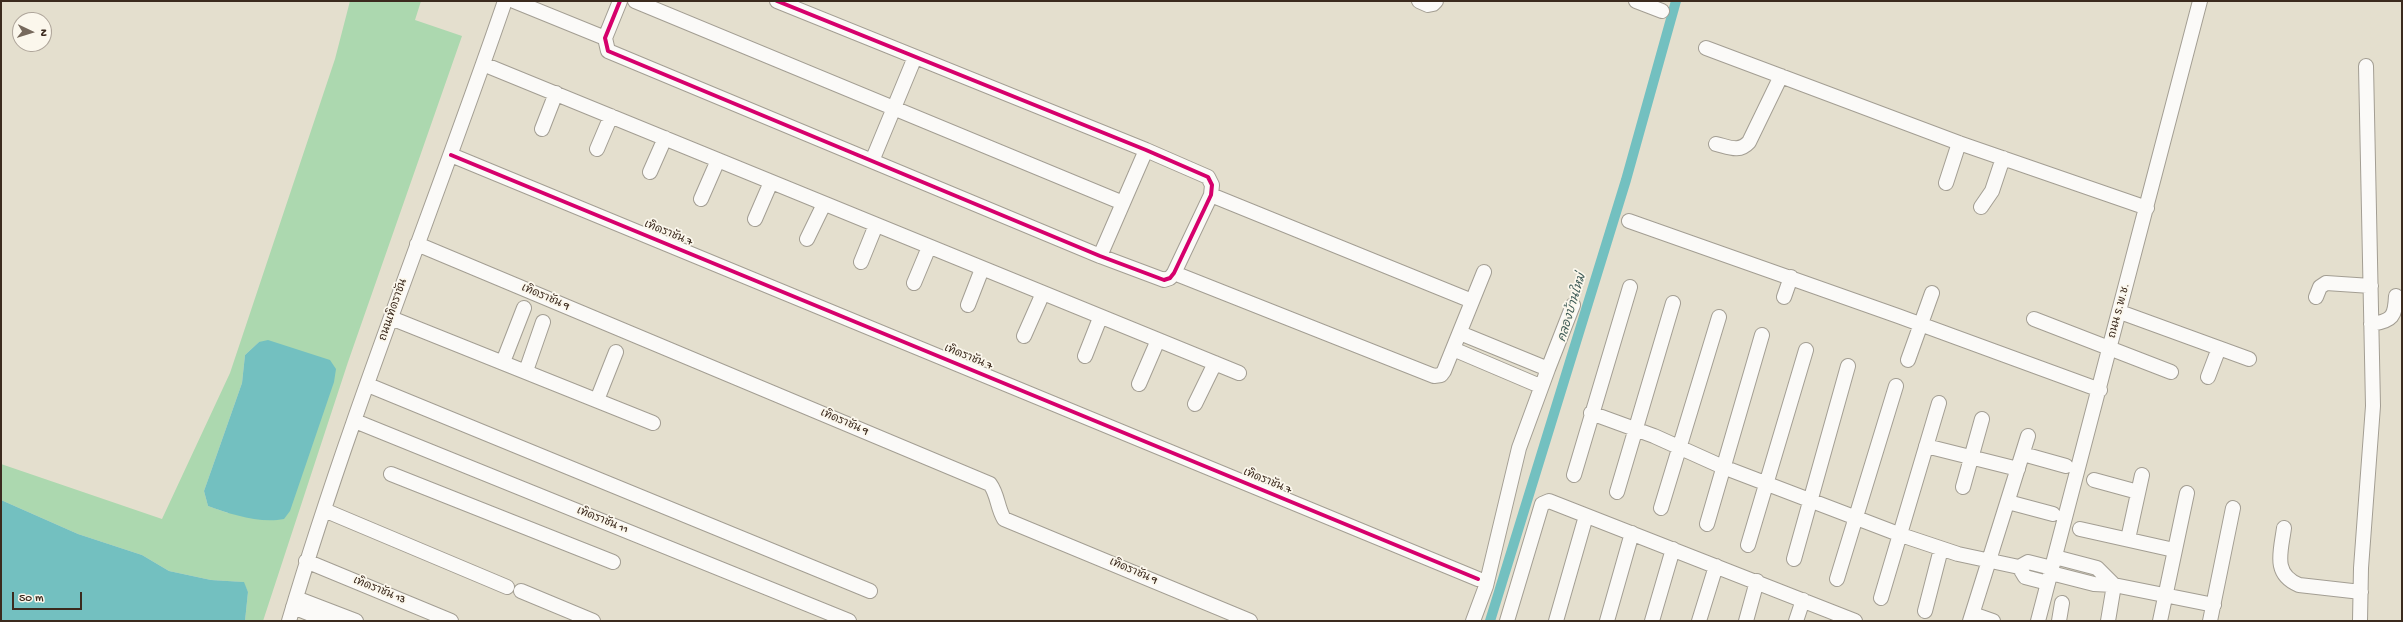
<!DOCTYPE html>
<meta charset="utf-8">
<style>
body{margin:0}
#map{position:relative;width:2403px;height:622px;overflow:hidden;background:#e4dfce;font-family:"Gochi Hand",sans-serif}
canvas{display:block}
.frame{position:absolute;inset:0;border:2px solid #3b2a1e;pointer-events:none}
.north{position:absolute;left:12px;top:12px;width:40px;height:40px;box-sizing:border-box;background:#fbf7ec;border:1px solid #aea59a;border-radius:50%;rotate:94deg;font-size:11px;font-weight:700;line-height:16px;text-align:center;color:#3b2a1e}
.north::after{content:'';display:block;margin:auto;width:14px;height:18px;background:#76695c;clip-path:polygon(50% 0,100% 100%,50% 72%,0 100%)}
.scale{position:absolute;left:12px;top:592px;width:70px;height:18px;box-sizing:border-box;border:2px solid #3b2a1e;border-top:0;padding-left:5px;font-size:12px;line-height:14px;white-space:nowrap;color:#3b2a1e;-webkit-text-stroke:3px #fbf7ec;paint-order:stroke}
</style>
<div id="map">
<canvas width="2403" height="622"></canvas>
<div class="frame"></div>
<div class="north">N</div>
<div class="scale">50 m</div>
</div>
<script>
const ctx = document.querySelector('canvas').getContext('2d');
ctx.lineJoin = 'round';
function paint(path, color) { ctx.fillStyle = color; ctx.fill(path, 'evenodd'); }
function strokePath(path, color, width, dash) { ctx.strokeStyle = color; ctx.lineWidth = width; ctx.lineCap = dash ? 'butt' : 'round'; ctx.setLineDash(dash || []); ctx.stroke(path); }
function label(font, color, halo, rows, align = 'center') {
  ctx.font = font + ' "Gochi Hand","Playpen Sans Thai",sans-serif'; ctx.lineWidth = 3.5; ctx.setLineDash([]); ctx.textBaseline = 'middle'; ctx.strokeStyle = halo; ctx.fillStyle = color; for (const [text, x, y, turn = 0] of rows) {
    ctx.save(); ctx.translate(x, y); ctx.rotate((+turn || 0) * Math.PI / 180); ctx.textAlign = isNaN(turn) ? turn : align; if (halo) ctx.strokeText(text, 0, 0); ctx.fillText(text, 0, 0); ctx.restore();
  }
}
paint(new Path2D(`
 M 350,1 L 421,1 L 415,20 L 462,36 L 348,362 L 263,621 L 245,621 L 248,592 L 243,582 L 211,580 L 169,571 L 142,555 L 78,534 L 1,500 L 1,464 L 162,519 L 230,373 L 335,59 ZM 259,342 L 228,513 L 208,506 L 204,491 L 242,383 L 245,355 Z`), '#acd8af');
paint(new Path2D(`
 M 268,340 L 330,360 L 336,369 L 334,382 L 290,511 L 284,519 C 260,524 230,514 208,506 L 204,491 L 242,383 L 245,355 L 259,342 Z
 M 1,500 L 78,534 L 142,555 L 169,571 L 211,580 L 244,582 L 248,592 L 245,621 L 1,621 Z`), '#73c0c0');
strokePath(new Path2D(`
 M 1490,621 L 1626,180 L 1676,1`), '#73c0c0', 10);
const minor = new Path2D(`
 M 514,1 L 605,38
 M 620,1 L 605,38 L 608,51 L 1100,256 L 1164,280 L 1170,278 L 1174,273 L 1211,195 L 1212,185 L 1208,177 L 1146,150 L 777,1
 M 635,1 L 1123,203
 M 1419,1 L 1428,5 L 1433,4 L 1436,1
 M 1636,1 L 1662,11
 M 1706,48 L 1959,143 L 2147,208
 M 483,64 L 1239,373
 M 542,129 L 556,93
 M 1716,144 C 1729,147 1739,153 1749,142 L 1781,76
 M 597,149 L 611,116
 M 451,155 L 1478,579
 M 872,161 L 915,57
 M 650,172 L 665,138
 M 1946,183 L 1959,143
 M 1211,195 L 1472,301
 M 701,199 L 718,160
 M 1981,207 L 1992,191 L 2003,158
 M 755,219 L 771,182
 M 1629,221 L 1898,316 L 2100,390
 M 807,239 L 824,204
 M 417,244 L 990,484 C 998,495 997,507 1004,519 L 1250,621
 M 1100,256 L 1146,150
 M 861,262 L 876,225
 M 1174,273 L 1434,376 L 1441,375 L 1444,371 L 1484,272
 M 914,283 L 929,247
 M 1784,297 L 1791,277
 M 2316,297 L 2320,287 L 2326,283 L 2371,286
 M 968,305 L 982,269
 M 2120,312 L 2249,359
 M 391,318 L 653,423
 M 2034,319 L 2171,372
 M 2371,324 C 2393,321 2395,316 2396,296
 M 1460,333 L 1548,369 L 1519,448 L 1486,586 L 1473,621
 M 1024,336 L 1043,293
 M 1453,349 L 1540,386
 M 1085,356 L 1100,318
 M 1908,360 L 1932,293
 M 503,362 L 524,308
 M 1548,369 L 1573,305
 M 526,371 L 543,322
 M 2208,377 L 2219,348
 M 1139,384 L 1158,340
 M 368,385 L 870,591
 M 597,400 L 616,352
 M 1195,404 L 1215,363
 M 1591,413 L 1654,436 L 1723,467 L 1901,535 L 1958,554 L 2019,567 L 2028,562 L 2052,568
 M 355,421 L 849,621
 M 1926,446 L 2018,469
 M 2023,454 L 2066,466
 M 391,474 L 613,562
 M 1574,475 L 1630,287
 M 2094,480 L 2138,492
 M 1963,487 L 1982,419
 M 1617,492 L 1673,303
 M 2008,502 L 2053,514
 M 1661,508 L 1719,317
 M 324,510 L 507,587
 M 1707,524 L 1762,335
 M 2284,528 C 2281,551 2272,574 2299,585 L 2361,592
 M 2080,529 L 2174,550
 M 2128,539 L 2142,475
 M 1748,545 L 1806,350
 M 1794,559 L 1848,366
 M 306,561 L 451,621
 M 2019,567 L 2025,577 L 2048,583
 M 2051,573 L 2094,584 L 2114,585 L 2097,568 L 2055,557
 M 1837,579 L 1896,386
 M 521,591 L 593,621
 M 296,598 L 356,621
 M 1881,598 L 1939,403
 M 293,607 L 328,621
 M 1925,611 L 1941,549
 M 1973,614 L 1993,621
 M 289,621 C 351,411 434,208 505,1
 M 1507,621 L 1542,504 L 1549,501 L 1855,621
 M 1556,621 L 1586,516
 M 1607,621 L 1632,533
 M 1652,621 L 1673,549
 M 1699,621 L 1716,566
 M 1746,621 L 1757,581
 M 1796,621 L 1803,600
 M 1970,621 L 2028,436
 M 2038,621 L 2200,1
 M 2059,621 L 2062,603
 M 2108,621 L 2114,585 L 2214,605
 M 2160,621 L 2187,493
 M 2210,621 L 2233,508
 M 2360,621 L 2361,568 L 2373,406 L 2366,66`);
strokePath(minor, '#a39e93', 16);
strokePath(minor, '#fbfaf8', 14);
strokePath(new Path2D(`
 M 620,1 L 605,38 L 608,51 L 1100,256 L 1164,280 L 1170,278 L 1174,273 L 1211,195 L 1212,185 L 1208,177 L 1146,150 L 777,1
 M 451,155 L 1478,579`), '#d6006c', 4);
label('11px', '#3b2a1e', '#fbf7ec', [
 ["เทิดราชัน 7",668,234,22],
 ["เทิดราชัน 9",545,298,23],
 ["ถนนเทิดราชัน",394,310,-71],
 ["ถนน ร.พ.ช.",2120,311,-75],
 ["เทิดราชัน 7",968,358,22],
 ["เทิดราชัน 9",844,423,23],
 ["เทิดราชัน 7",1267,482,22],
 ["เทิดราชัน 11",602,521,22],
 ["เทิดราชัน 9",1133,572,23],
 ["เทิดราชัน 13",379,591,22]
]);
label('italic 12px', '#3d5a55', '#fbf7ec', [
 ["คลองบ้านใหม่",1573,308,-73]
]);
</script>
